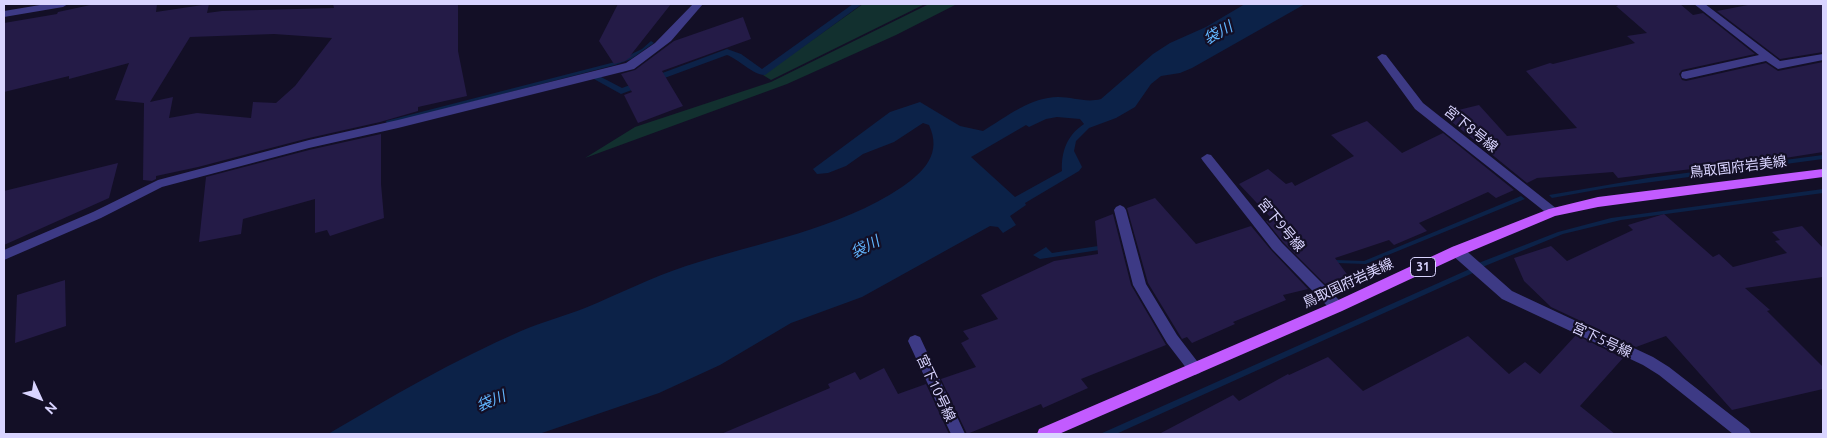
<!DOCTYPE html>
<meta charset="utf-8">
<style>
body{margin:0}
#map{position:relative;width:1827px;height:438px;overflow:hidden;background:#130f26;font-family:Ubuntu,sans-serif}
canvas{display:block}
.frame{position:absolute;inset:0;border:5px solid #d9d4ff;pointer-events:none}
.north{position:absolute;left:15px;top:373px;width:50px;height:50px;-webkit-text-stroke:4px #130f26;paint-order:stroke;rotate:133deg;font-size:14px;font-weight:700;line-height:20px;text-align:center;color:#d9d4ff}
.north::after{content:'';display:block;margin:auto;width:18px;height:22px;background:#d9d4ff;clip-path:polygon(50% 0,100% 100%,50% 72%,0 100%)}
</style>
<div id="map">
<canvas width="1827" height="438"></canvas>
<div class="frame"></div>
<div class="north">N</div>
</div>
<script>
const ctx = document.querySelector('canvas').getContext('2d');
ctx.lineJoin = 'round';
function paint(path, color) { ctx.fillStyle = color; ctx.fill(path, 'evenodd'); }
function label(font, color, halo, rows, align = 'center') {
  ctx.font = font + ' Ubuntu,"Noto Sans JP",sans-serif'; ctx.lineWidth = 4.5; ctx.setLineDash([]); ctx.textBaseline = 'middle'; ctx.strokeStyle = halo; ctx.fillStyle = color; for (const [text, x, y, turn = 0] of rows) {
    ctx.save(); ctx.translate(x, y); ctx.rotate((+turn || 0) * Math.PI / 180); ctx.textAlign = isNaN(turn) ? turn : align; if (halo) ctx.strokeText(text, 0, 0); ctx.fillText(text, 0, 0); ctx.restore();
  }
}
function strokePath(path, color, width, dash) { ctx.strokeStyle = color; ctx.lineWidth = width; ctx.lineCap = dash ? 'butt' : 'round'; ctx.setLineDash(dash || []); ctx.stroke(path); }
paint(new Path2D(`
 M 863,4 L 925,4 L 771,80 L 763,75 Z
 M 929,4 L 957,4 L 896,35 L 787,84 L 585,158 L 635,127 L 771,82 Z`), '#12302f');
paint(new Path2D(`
 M 1245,4 L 1305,4 L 1192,68 L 1180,73 L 1161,76 L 1151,84 L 1135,107 L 1116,118 L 1089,128 L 1076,141 L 1074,151 L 1082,167 L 1079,171 L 1025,203 L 1026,205 L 1010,216 L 1016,225 L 1003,233 L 998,227 L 990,226 L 862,297 L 791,323 L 720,365 L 659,393 L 539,434 L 328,434 C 391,397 454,360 521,331 C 542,322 564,316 585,308 C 619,294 652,277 686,266 C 759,242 838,230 902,187 C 925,171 942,153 929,125 L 923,123 L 894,142 L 863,154 L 846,166 L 828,173 L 817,174 L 813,169 L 890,112 L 920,102 L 960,126 L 983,131 C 1006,117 1031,97 1058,97 C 1073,97 1086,103 1101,99 L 1153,54 L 1170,43 L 1206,27 ZM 1057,117 L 1080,119 L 1084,124 C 1067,135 1061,152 1062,171 L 1015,197 L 971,157 L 1026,125 L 1029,127 L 1046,119 Z
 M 651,41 L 654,43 L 631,59 L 615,65 L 387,124 L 386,121 L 615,62 L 642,49 Z
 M 1823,155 L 1823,159 L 1607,188 L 1552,198 L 1549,195 L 1648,178 Z
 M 1823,189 L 1823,193 L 1621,220 L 1563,234 L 1480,268 L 1476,264 L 1558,232 L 1611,218 Z
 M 1521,196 L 1525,199 L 1366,264 L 1308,262 L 1306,259 L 1364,261 Z
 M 1118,243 L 1119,247 L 1040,259 L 1033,255 L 1046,247 L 1052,253 Z
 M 1472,268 L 1475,272 L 1116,434 L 1100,434 Z`), '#0c2248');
paint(new Path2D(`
 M 853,4 L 862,4 L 765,75 C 755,76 738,59 727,55 L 621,94 L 594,79 L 595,77 L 601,77 L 622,88 L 727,49 L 741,54 L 762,69 Z`), '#0c2248');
paint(new Path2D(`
 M 95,4 L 157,4 L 156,12 L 209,4 L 207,13 L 222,11 L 334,8 L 333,4 L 458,4 L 458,51 L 467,96 L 418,107 L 418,111 L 380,122 L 309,138 L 198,167 L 156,176 L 156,179 L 152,181 L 143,180 L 144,103 L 115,100 L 129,63 L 69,79 L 69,76 L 4,92 L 4,23 L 57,14 L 58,12 ZM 274,34 L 332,38 L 295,86 L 276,103 L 253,102 L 251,118 L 197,113 L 169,118 L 173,97 L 150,102 L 190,37 Z
 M 618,4 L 671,4 L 630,56 L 635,54 L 625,61 L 614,64 L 599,41 Z
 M 1616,4 L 1680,4 L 1693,15 L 1703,13 L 1755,54 L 1682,70 L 1679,74 L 1682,80 L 1686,81 L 1766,63 L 1778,71 L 1823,62 L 1823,152 L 1766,161 L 1765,160 L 1618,178 L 1613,172 L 1537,178 L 1527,183 L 1442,114 L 1479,105 L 1507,136 L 1577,128 L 1526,71 L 1550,63 L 1553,64 L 1635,43 L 1627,36 L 1647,33 L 1616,6 L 1618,6 Z
 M 1753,4 L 1823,4 L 1823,52 L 1780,59 L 1717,11 Z
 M 743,17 L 751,39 L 662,71 L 683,106 L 638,123 L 624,95 L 632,92 L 621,74 L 635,70 L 674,41 Z
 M 1367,121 L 1402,153 L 1443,133 L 1514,190 L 1496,198 L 1488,192 L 1419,223 L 1427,231 L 1394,245 L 1389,240 L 1335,258 L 1349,277 L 1325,284 L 1283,242 L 1266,221 L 1272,219 L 1239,184 L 1268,169 L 1286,184 L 1292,182 L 1295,186 L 1354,156 L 1331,135 Z
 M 381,134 L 381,184 L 384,218 L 330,236 L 327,230 L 315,233 L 315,199 L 243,219 L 241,234 L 199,242 L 206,177 L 309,150 Z
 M 118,163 L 109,198 L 4,245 L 4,191 Z
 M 1155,198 L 1196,244 L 1251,226 L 1271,250 L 1308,289 L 1283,295 L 1286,300 L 1233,322 L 1235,324 L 1192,343 L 1187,337 L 1182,339 L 1148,283 L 1127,208 Z
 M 1113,214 L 1131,285 L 1166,345 L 1081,379 L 1088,388 L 1043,408 L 1041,404 L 967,434 L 941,379 L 976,367 L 961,343 L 969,339 L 963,331 L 998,319 L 981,295 L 1054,261 L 1098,254 L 1095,221 Z
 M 1664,214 L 1713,257 L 1719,254 L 1733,267 L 1787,253 L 1775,241 L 1780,240 L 1772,232 L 1802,226 L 1823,248 L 1823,277 L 1745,288 L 1770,310 L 1767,311 L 1823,367 L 1823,389 L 1732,410 L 1666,336 L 1636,347 L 1551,307 L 1524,281 L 1514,258 L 1551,246 L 1567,261 L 1633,230 L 1628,225 Z
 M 65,280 L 66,326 L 15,343 L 17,295 Z
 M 1576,335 L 1623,358 L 1580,406 L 1615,434 L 1159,434 L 1233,395 L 1239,401 L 1288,374 L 1289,375 L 1328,357 L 1363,391 L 1468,336 L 1509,374 L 1525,362 L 1540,374 Z
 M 884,368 L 898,394 L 926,384 L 949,434 L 721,434 L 830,388 L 828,384 L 855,372 L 860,380 Z`), '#241b47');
paint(new Path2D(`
 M 46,4 L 68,4 L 63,7 L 4,17 L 4,11 Z
 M 693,4 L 703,4 L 671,41 L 634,69 L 398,128 L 309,148 L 162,187 L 101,218 L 4,260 L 4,250 L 93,212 L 158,180 L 309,140 L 398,120 L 626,63 L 655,43 Z
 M 1694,4 L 1705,4 L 1780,61 L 1823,54 L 1823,60 L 1778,69 L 1766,61 L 1686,79 L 1682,78 L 1681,75 L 1682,72 L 1759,55 Z
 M 1382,54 L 1386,55 L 1423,103 L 1557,209 L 1559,212 L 1557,215 L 1549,215 L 1415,109 L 1377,57 Z
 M 1207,154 L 1211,155 L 1282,243 L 1342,303 L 1344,307 L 1342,311 L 1337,312 L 1332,311 L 1272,249 L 1203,161 L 1201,158 Z
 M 1120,205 L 1124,207 L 1126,210 L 1146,284 L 1177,335 L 1200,365 L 1202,369 L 1200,373 L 1195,375 L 1190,373 L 1167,343 L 1133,285 L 1114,210 L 1116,207 Z
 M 1457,246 L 1462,247 L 1512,291 L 1653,357 L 1669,367 L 1749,429 L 1751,434 L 1733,434 L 1659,375 L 1643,365 L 1502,299 L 1452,255 L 1451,251 L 1452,247 Z
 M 915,335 L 920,337 L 965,434 L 951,434 L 908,341 L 910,337 Z`), '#3d3a85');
paint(new Path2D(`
 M 1823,169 L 1823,177 L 1598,207 L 1555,216 L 1462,255 L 1342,311 L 1059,434 L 1037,434 L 1039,429 L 1332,303 L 1452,247 L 1549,209 L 1598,197 Z`), '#c25bff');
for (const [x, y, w] of [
 [1423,267,25]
]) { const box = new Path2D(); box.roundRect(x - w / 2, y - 9.5, w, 19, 4); ctx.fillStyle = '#130f26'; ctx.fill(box); strokePath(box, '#d9d4ff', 1); }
label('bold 12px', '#d9d4ff', null, [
 ["31",1423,267]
]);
label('14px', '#d9d4ff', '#130f26', [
 ["宮下8号線",1471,129,39],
 ["鳥取国府岩美線",1738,167,-7],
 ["宮下9号線",1281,225,50],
 ["鳥取国府岩美線",1348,283,-25],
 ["宮下5号線",1602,340,25],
 ["宮下10号線",936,388,65]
]);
label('italic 15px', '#62b6ff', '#130f26', [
 ["袋川",1218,33,-29],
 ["袋川",865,247,-27],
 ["袋川",491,401,-22]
]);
</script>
